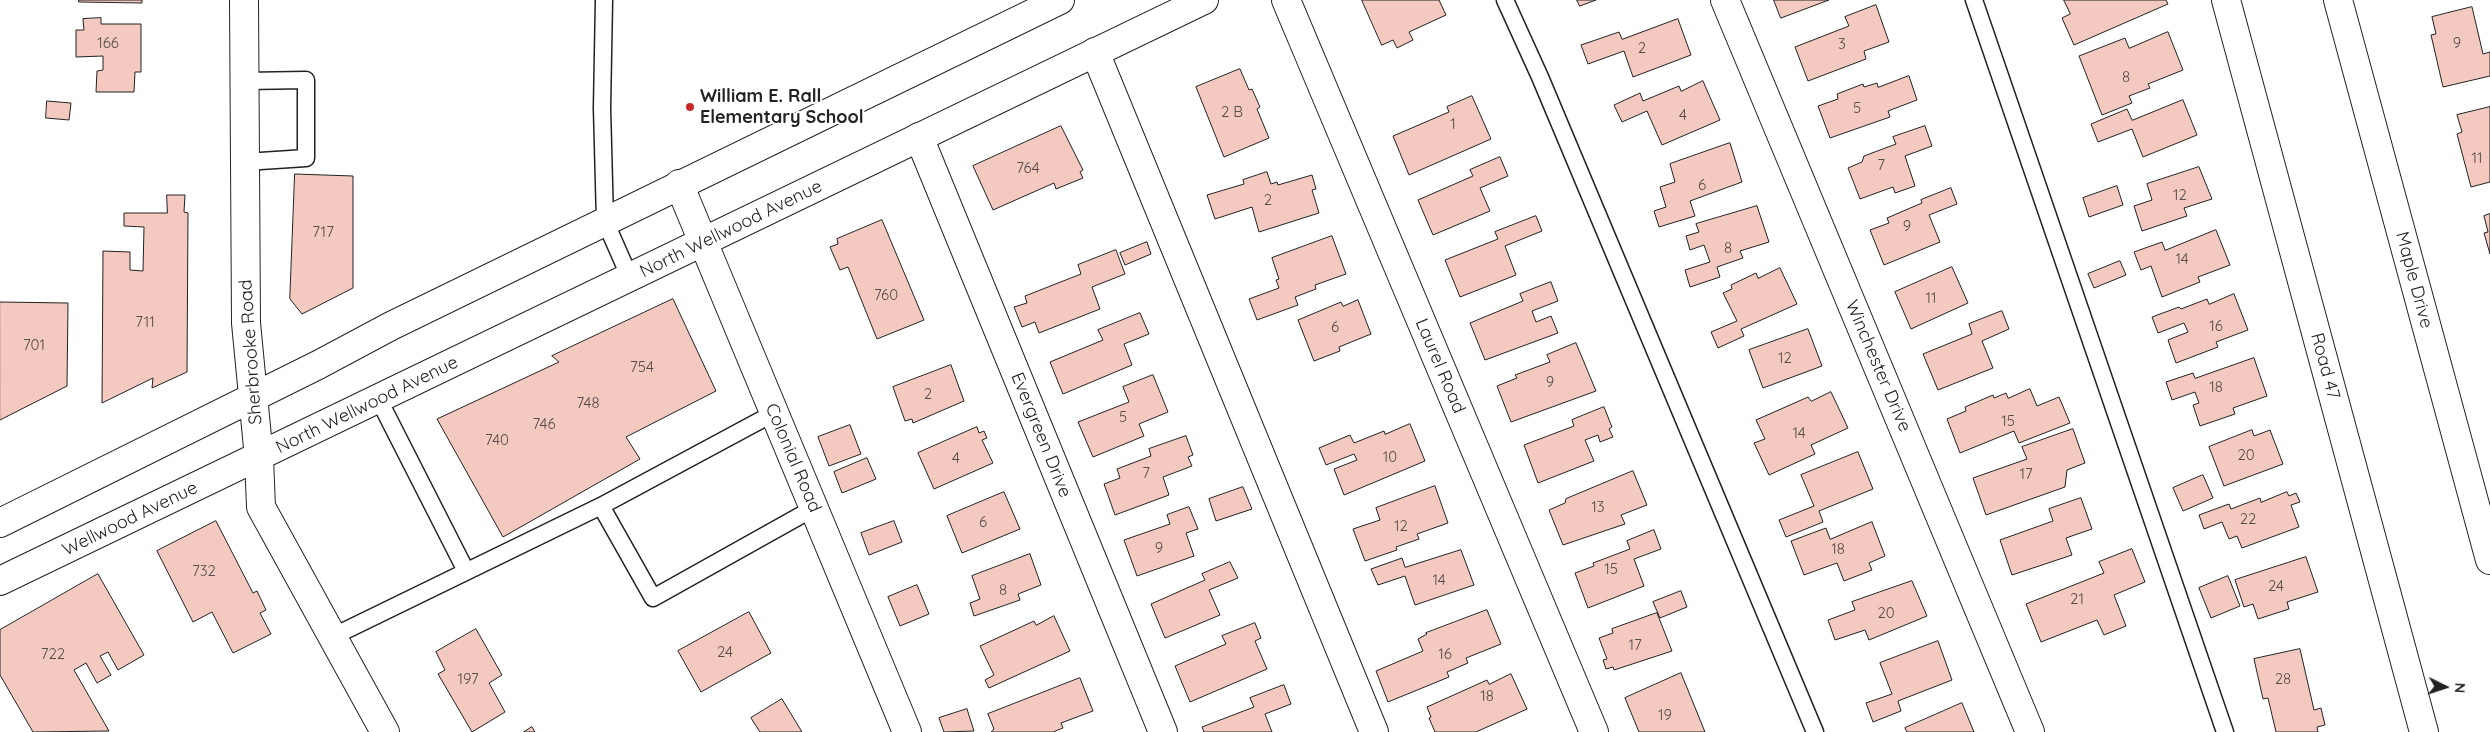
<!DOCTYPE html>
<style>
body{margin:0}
#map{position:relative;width:2490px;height:732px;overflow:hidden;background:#fff;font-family:Quicksand,sans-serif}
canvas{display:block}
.north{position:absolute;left:2420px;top:662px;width:50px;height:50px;-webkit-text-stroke:4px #fff;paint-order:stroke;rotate:94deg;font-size:14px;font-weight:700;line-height:20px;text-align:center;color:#222}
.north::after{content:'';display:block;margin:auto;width:18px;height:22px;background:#222;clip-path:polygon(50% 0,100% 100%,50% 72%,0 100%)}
</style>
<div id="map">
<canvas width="2490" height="732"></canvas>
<div class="north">N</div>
</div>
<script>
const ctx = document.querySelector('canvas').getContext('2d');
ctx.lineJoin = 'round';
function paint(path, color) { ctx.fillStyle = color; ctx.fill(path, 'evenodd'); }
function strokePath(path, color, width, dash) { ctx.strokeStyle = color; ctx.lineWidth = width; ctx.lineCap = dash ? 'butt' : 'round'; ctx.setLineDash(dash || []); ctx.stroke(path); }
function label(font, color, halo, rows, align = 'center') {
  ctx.font = font + ' Quicksand,sans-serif'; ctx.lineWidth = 4; ctx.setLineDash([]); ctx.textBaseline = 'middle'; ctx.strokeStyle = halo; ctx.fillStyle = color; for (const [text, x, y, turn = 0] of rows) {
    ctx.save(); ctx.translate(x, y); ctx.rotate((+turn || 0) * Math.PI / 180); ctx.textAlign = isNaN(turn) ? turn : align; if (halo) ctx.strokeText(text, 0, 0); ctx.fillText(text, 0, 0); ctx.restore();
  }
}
const building = new Path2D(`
 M 79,0 L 142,0 L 142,3 L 79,2 Z
 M 1362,0 L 1439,0 L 1446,15 L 1409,32 L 1413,40 L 1397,48 L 1393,40 L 1382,45 Z
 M 1577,0 L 1596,0 L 1580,6 Z
 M 1774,0 L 1829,0 L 1781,18 Z
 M 2064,0 L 2166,0 L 2168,4 L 2074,45 L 2062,18 L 2070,14 Z
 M 1876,5 L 1889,42 L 1864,51 L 1866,59 L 1808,81 L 1795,47 L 1849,26 L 1845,17 Z
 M 2472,7 L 2483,54 L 2490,52 L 2490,76 L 2443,87 L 2431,35 L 2436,34 L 2432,17 Z
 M 101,18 L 101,24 L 141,24 L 141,72 L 135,72 L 134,92 L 96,92 L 97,71 L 103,70 L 103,56 L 76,57 L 76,30 L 84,30 L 83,19 Z
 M 1678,19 L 1691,55 L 1633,77 L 1624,51 L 1588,64 L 1581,45 L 1619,32 L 1622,39 Z
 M 2168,32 L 2183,70 L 2148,84 L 2150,88 L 2129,96 L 2132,103 L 2102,115 L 2079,56 L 2125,38 L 2129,48 Z
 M 1240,69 L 1249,90 L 1252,89 L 1260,107 L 1257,109 L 1269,138 L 1224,157 L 1196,87 Z
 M 1909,76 L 1917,100 L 1888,111 L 1890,117 L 1830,138 L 1818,106 L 1838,99 L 1837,94 L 1863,84 L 1864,87 L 1877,83 L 1878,87 Z
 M 1703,81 L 1720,120 L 1662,145 L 1647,111 L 1622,122 L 1614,105 L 1640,93 L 1643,101 L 1679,86 L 1681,91 Z
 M 1472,96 L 1491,139 L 1409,175 L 1393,136 L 1449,112 L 1447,107 Z
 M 2183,100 L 2197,135 L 2143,157 L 2132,129 L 2098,142 L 2091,124 L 2127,109 L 2132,120 Z
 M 47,101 L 71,103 L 69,120 L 46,118 Z
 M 2490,107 L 2490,182 L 2471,187 L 2457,134 L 2462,132 L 2457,115 Z
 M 1061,126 L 1083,170 L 1080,172 L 1083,178 L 1056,189 L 1054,183 L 993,210 L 973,166 Z
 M 1925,126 L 1932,146 L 1905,156 L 1915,186 L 1895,193 L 1893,187 L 1860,199 L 1848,168 L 1862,162 L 1864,156 L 1896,144 L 1893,137 Z
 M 1730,143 L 1742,182 L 1690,201 L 1695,216 L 1659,227 L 1654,211 L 1666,207 L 1660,187 L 1675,182 L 1670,164 Z
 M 1500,157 L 1508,176 L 1480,188 L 1490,211 L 1433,235 L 1418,200 L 1473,176 L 1470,170 Z
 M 2199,167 L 2212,199 L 2184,208 L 2187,216 L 2142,231 L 2134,206 L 2152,200 L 2147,184 Z
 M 1267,172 L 1271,184 L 1277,182 L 1278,185 L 1312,175 L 1316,189 L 1312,190 L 1319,213 L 1259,232 L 1252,207 L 1215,219 L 1207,195 L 1244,184 L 1243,180 Z
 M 295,174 L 353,176 L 353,288 L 302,314 L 290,299 Z
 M 2117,186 L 2123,205 L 2089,217 L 2083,198 Z
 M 1951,188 L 1957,204 L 1929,215 L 1940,242 L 1884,265 L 1870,230 L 1889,223 L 1887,218 L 1922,203 L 1921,200 Z
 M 167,195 L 185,195 L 184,212 L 188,213 L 187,372 L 152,388 L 153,378 L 102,403 L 103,251 L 130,252 L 130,270 L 143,271 L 144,227 L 124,226 L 124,213 L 167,213 Z
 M 1757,206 L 1769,242 L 1740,251 L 1743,258 L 1717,267 L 1720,277 L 1690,287 L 1685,270 L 1710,262 L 1704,245 L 1690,250 L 1686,236 L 1699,232 L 1696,224 Z
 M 2490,214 L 2490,254 L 2484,233 L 2488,232 L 2484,216 Z
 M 1536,216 L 1542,231 L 1505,246 L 1516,275 L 1460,297 L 1445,260 L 1498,239 L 1495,232 Z
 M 882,220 L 924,320 L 877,339 L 848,267 L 840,270 L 830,247 L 838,244 L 837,239 Z
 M 2216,230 L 2230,265 L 2198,277 L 2200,282 L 2162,297 L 2151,266 L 2141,270 L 2134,252 L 2162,242 L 2165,250 Z
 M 1332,236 L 1346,274 L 1315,285 L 1316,289 L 1295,297 L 1298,305 L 1257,320 L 1249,299 L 1279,288 L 1276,280 L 1279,279 L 1272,258 Z
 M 1147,242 L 1151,254 L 1125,265 L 1120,253 Z
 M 1116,250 L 1125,274 L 1092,287 L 1100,309 L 1039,333 L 1035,322 L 1022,327 L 1014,307 L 1027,303 L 1025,296 L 1081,274 L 1078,265 Z
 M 2120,261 L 2126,275 L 2094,288 L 2088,274 Z
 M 1952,267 L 1968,303 L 1911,329 L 1895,292 Z
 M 1780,268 L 1797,304 L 1741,329 L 1744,336 L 1718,348 L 1711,332 L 1737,321 L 1723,293 L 1732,289 L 1731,285 L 1756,273 L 1758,278 Z
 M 1551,282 L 1558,301 L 1532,311 L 1536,322 L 1551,316 L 1558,333 L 1485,360 L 1470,323 L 1523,301 L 1520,294 Z
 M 2234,294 L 2248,330 L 2216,342 L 2218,347 L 2176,363 L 2168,340 L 2188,332 L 2184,323 L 2158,333 L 2152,317 L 2179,307 L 2181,309 L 2207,299 L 2209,304 Z
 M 673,299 L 716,391 L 626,437 L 640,459 L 503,537 L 437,419 L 559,362 L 552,356 Z
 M 1358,300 L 1371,334 L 1339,347 L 1340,351 L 1314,361 L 1298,320 L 1341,302 L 1343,306 Z
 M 0,302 L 68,303 L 67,386 L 0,420 Z
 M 2002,311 L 2009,329 L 1982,341 L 1993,368 L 1938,390 L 1923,354 L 1972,334 L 1969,324 Z
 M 1140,313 L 1149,334 L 1124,344 L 1132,365 L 1063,394 L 1050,362 L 1103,340 L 1098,330 Z
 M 1808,329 L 1822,366 L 1763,388 L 1749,350 Z
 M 1576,343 L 1596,391 L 1511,422 L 1497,386 L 1517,378 L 1515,375 L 1550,362 L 1547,355 Z
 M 2254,358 L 2267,396 L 2233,408 L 2235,414 L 2200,426 L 2193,405 L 2199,403 L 2195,392 L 2172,400 L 2166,382 L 2193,373 L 2195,378 Z
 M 951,365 L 964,401 L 913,423 L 912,419 L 905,421 L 893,387 Z
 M 1153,375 L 1168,412 L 1139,424 L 1144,436 L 1093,457 L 1078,422 L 1129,402 L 1123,387 Z
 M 2030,389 L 2037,406 L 2059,397 L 2070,423 L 2019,443 L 2014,431 L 1960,453 L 1947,419 L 1966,411 L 1965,407 L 1993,395 L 1994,398 L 2006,393 L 2008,398 Z
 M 1831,392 L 1848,428 L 1811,445 L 1815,454 L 1769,475 L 1754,443 L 1765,439 L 1756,420 L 1808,397 L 1811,401 Z
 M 1604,407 L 1612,427 L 1609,429 L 1613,437 L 1600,442 L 1598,435 L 1585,440 L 1594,461 L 1538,483 L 1524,445 L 1574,426 L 1572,420 Z
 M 1410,424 L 1425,461 L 1344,495 L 1334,469 L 1357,460 L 1354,454 L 1326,465 L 1319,448 L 1350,435 L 1354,443 L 1384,431 L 1385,434 Z
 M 850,425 L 861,454 L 829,466 L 818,437 Z
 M 977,427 L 979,433 L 984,431 L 987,438 L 982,440 L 993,463 L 934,489 L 918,453 Z
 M 2073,429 L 2085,463 L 2067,470 L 2065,487 L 1986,515 L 1973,478 L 2027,459 L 2022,447 Z
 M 2252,430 L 2254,436 L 2270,430 L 2283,464 L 2224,486 L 2209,447 Z
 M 1186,436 L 1193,455 L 1188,457 L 1192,466 L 1163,477 L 1169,495 L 1115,515 L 1104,484 L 1120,478 L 1117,469 L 1151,456 L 1149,449 Z
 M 1858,452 L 1873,489 L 1819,511 L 1823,522 L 1786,537 L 1779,520 L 1814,506 L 1801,475 Z
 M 867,458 L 876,479 L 842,493 L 834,472 Z
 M 1633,471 L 1647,505 L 1621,515 L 1625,524 L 1563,545 L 1549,510 L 1565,503 L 1566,499 Z
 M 2203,475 L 2213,498 L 2183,511 L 2173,488 Z
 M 1435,486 L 1448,523 L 1417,534 L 1419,539 L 1396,547 L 1397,550 L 1365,561 L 1353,529 L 1380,520 L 1376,508 Z
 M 1243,487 L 1252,509 L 1216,521 L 1209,499 Z
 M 1004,492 L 1020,529 L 962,553 L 947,516 Z
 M 2287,492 L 2289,496 L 2296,493 L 2300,502 L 2291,505 L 2299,527 L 2242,548 L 2237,536 L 2229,539 L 2222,522 L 2204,529 L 2199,515 L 2229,504 L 2231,509 L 2260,498 L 2261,502 Z
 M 2081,498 L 2092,529 L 2066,538 L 2072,555 L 2012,575 L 2000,540 L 2053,521 L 2049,509 Z
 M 1189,507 L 1198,529 L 1186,533 L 1194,556 L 1137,576 L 1124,540 L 1170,524 L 1167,515 Z
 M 216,521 L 253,593 L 257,591 L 266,610 L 260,613 L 271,634 L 233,653 L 212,612 L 193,622 L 157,551 Z
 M 894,521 L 902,542 L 869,555 L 861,533 Z
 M 1872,522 L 1885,556 L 1869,563 L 1872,570 L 1844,581 L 1837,563 L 1804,575 L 1791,541 L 1826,528 L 1830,539 Z
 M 1654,530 L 1661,549 L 1634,559 L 1644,586 L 1588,608 L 1575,573 L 1594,566 L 1593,563 L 1630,549 L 1627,541 Z
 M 2132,549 L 2145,582 L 2114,595 L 2126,626 L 2104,635 L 2097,620 L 2041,642 L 2026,604 L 2104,573 L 2099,562 Z
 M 1461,550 L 1474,585 L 1415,605 L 1405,576 L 1378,585 L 1371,569 L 1402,558 L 1405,567 Z
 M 1030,554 L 1041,585 L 1018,594 L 1020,600 L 974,616 L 970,603 L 980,599 L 972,576 Z
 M 2306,557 L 2318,592 L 2287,602 L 2289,609 L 2258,619 L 2253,604 L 2244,607 L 2235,580 Z
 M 1230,562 L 1238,578 L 1209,590 L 1220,615 L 1165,638 L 1151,604 L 1205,580 L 1202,574 Z
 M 98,574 L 144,655 L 118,670 L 108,652 L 100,656 L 111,675 L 97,683 L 86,663 L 74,670 L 109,731 L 33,732 L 0,675 L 0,630 Z
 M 2228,576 L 2240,606 L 2211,618 L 2199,588 Z
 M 1912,581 L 1927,616 L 1869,640 L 1865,630 L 1835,640 L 1828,620 L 1855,610 L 1852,602 Z
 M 917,585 L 929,614 L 900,626 L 888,597 Z
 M 1681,591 L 1687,607 L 1660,618 L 1653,602 Z
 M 1487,610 L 1501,644 L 1466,658 L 1468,663 L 1447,672 L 1449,677 L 1388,702 L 1376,671 L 1423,651 L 1418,639 L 1427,634 L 1426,633 Z
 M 749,612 L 771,653 L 701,692 L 678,651 Z
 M 1657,613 L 1672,651 L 1614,670 L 1613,667 L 1606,669 L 1603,660 L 1607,659 L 1599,638 L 1613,633 L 1612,629 Z
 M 1054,616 L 1070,651 L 989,688 L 985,680 L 994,675 L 980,646 L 1034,621 L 1036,625 Z
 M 1255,623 L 1261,638 L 1255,641 L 1267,669 L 1190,702 L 1175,666 L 1226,644 L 1222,636 Z
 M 476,629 L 502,675 L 489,683 L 505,712 L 472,732 L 438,674 L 445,670 L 436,652 Z
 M 1938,641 L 1952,680 L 1898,701 L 1901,711 L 1873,722 L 1866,703 L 1892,694 L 1880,663 Z
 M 2300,649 L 2314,710 L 2321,708 L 2325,725 L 2317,727 L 2318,732 L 2276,732 L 2268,698 L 2263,699 L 2254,659 Z
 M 1681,673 L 1705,732 L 1639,732 L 1625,698 Z
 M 1511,674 L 1527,709 L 1476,732 L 1435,732 L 1429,718 L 1431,717 L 1427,707 L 1487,680 L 1489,684 Z
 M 1080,678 L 1093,711 L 1061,723 L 1063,728 L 1053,732 L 991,732 L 994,729 L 988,714 Z
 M 1284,685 L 1291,704 L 1265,714 L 1272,732 L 1204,732 L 1202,727 L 1254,707 L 1250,698 Z
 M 782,699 L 802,732 L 760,732 L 751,718 Z
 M 1962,703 L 1974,732 L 1907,732 L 1905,728 Z
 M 967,709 L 974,731 L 944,732 L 939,718 Z
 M 532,727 L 535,732 L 524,732 Z`);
paint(building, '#f3c9c0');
strokePath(building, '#222', 1);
const lane = new Path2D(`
 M 604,0 L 602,108 L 605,221 L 630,278
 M 1505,0 L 1540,77 L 1815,732
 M 1974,0 L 2225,732
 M 245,81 L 306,80 L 306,158 L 245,162
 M 378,398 L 466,571
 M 601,506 L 653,598 L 814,508
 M 332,637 L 601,506 L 774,413`);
const street = new Path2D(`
 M 244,0 L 246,323 L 259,458 L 261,507 L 385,732
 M 1286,0 L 1594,732
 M 1725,0 L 2030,732
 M 2226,0 L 2424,732
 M 2338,0 L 2490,560
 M 1095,52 L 1374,732
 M 919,137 L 1163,732
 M 679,184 L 907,732`);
const secondary = new Path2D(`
 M 0,523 L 318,365 L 391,326 L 1060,0
 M 0,581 L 1204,0`);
strokePath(lane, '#222', 19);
strokePath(street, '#222', 30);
strokePath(secondary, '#222', 30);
strokePath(lane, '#fff', 16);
strokePath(street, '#fff', 28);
strokePath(secondary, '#fff', 28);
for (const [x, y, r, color] of [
 [690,107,5,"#c62828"]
]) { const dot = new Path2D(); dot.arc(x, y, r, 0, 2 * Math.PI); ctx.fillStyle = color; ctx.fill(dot); strokePath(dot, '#fff', 2); }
label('15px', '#564c4a', null, [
 ["166",108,43],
 ["9",2457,43],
 ["3",1842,44],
 ["2",1642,48],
 ["8",2126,77],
 ["5",1857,108],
 ["2 B",1232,112],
 ["4",1683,115],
 ["1",1453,124],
 ["11",2477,158],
 ["7",1881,165],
 ["764",1028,168],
 ["6",1702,185],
 ["12",2180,195],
 ["2",1268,200],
 ["9",1907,226],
 ["717",323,232],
 ["8",1728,248],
 ["14",2182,259],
 ["760",886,295],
 ["11",1931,298],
 ["711",145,322],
 ["16",2216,326],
 ["6",1335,327],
 ["701",34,345],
 ["12",1785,358],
 ["754",642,367],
 ["9",1550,382],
 ["18",2216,387],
 ["2",928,394],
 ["748",588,403],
 ["5",1123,417],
 ["15",2008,421],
 ["746",544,424],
 ["14",1799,433],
 ["740",497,440],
 ["20",2246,455],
 ["10",1390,457],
 ["4",956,458],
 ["7",1146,473],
 ["17",2026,474],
 ["13",1598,507],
 ["22",2248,519],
 ["6",983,522],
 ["12",1401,526],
 ["9",1159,548],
 ["18",1838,549],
 ["15",1611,569],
 ["732",204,571],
 ["14",1439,580],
 ["24",2276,586],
 ["8",1003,590],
 ["21",2077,599],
 ["20",1886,613],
 ["17",1635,645],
 ["24",725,652],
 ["722",53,654],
 ["16",1445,654],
 ["197",468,679],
 ["28",2283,679],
 ["18",1487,696],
 ["19",1665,715]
]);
label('bold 18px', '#222', '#fff', [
 ["William E. Rall",700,97],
 ["Elementary School",700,118]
], 'left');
label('18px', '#222', '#fff', [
 ["North Wellwood Avenue",731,229,-26],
 ["Maple Drive",2414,280,75],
 ["Sherbrooke Road",251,352,-94],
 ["Laurel Road",1440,366,67],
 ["Winchester Drive",1878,366,67],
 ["Road 47",2325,366,75],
 ["North Wellwood Avenue",367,405,-26],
 ["Evergreen Drive",1041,435,68],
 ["Colonial Road",793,458,67],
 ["Wellwood Avenue",130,519,-26]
]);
</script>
